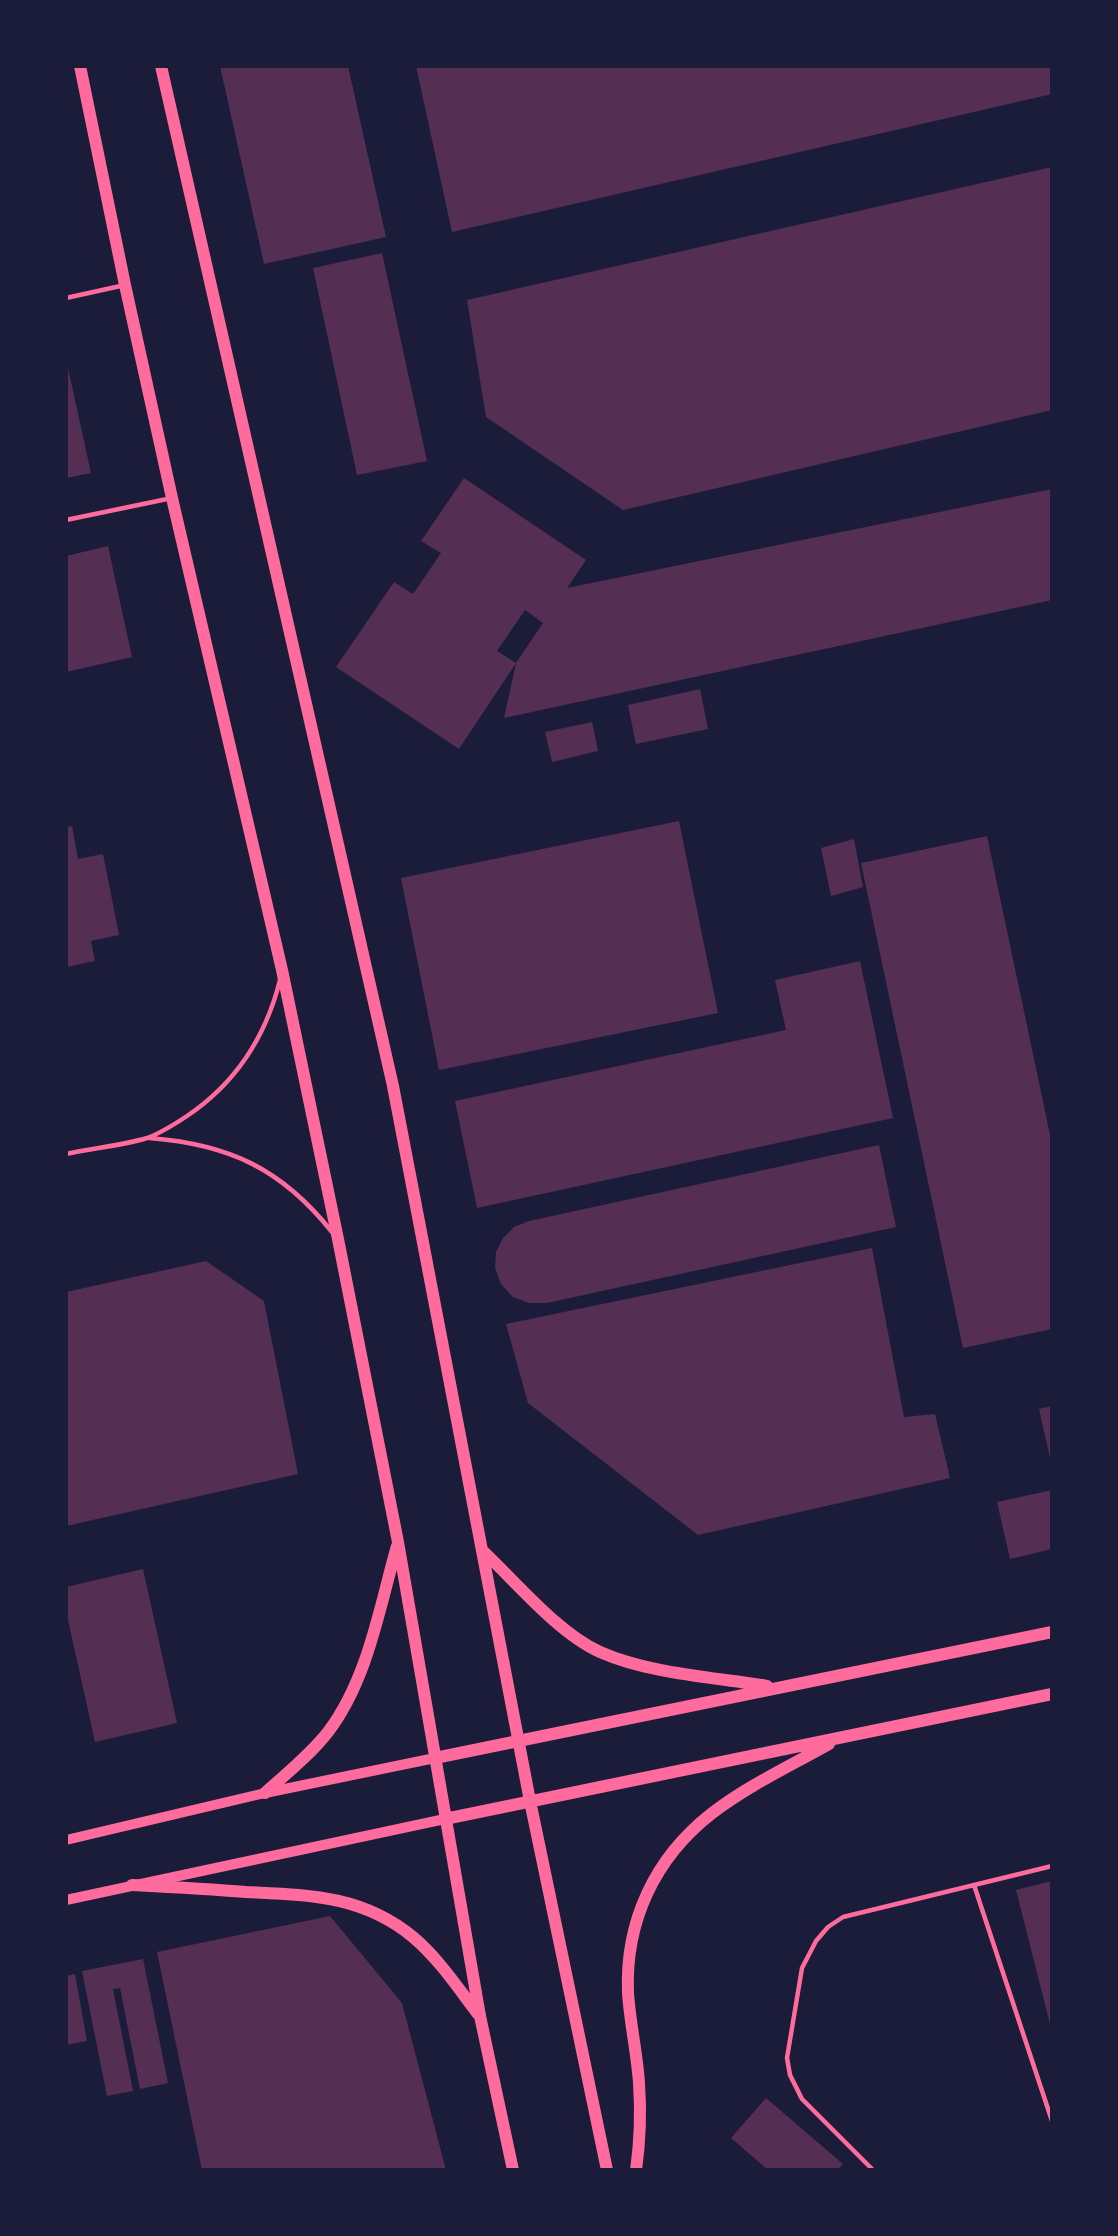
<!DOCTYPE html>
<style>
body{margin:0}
#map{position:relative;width:1118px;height:2236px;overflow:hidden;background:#1b1b3a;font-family:Lato,sans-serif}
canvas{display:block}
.frame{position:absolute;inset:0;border:68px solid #1b1b3a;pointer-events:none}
</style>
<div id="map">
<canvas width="1118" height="2236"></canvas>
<div class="frame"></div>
</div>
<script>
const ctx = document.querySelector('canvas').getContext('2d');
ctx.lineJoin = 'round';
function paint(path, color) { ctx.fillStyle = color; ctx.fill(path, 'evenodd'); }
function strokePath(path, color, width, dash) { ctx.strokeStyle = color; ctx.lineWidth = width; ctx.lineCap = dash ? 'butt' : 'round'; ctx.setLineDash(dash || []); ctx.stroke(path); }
paint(new Path2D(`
 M 220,66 L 348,66 L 386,237 L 264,264 Z
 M 416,66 L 1052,66 L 1052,94 L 452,232 Z
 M 1052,167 L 1052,410 L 623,510 L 486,417 L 467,300 Z
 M 382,253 L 427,461 L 357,475 L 313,268 Z
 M 66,359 L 91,473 L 66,478 Z
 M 464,478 L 586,560 L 567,588 L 1052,489 L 1052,600 L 504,718 L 516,663 L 459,749 L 336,667 L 394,582 L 413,594 L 441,553 L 421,541 ZM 525,610 L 543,623 L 516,663 L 497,651 Z
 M 108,546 L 132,657 L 66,672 L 66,556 Z
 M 700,689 L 708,729 L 636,744 L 628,705 Z
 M 592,722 L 598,751 L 552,762 L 545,732 Z
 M 679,821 L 718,1013 L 439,1070 L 401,878 Z
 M 72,826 L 78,859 L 103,854 L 119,935 L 91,941 L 95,961 L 66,967 L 66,827 Z
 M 987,836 L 1052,1144 L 1052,1329 L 963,1348 L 861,863 Z
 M 854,839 L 863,887 L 831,896 L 821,848 Z
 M 860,961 L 893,1118 L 477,1208 L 455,1101 L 786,1030 L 775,980 Z
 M 879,1145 L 896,1227 L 547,1303 L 529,1303 L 513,1297 L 501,1284 L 495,1268 L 496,1252 L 503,1238 L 514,1227 L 529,1221 Z
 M 872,1248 L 904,1417 L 935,1414 L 950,1478 L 698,1535 L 528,1403 L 506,1324 Z
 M 206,1261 L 264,1301 L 298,1474 L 66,1526 L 66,1292 Z
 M 1052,1406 L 1052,1461 L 1051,1462 L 1039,1409 Z
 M 1052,1490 L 1052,1549 L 1010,1559 L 997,1502 Z
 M 143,1569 L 177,1723 L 95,1742 L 66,1611 L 66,1587 Z
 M 1052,1881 L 1052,2028 L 1051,2028 L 1016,1890 Z
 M 330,1916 L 402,2003 L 446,2170 L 202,2170 L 157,1952 Z
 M 143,1959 L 168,2083 L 140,2089 L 120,1988 L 113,1989 L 133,2091 L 107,2096 L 82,1971 Z
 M 75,1974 L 87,2041 L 66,2045 L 66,1976 Z
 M 766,2098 L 843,2164 L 838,2170 L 768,2170 L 731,2138 Z`), '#542f53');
strokePath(new Path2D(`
 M 66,298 L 125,285
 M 66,520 L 172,498
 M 149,1138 C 229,1144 282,1169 332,1232
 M 66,1154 C 92,1148 121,1146 147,1138 C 161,1133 175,1124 187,1116 C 236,1083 266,1036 280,980
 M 974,1885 L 1052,2121
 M 873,2170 L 802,2099 L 790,2075 L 787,2058 L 802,1968 L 816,1941 L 828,1927 L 843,1917 L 1052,1866`), '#ff6b9d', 4.5);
strokePath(new Path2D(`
 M 66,1840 L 265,1793 L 435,1758
 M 66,1900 L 445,1819`), '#ff6b9d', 10);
strokePath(new Path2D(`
 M 80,66 L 125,285 L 172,498 L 282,970 L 338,1239 L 398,1542 L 480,2016 L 513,2170
 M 161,66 L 393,1086 L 530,1801 L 607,2170
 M 482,1550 C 516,1582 558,1633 600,1652 C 650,1674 713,1677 767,1686
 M 435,1758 L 1052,1632
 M 265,1793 C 286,1774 310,1755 328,1732 C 368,1679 379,1609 397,1546
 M 445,1819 L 1052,1694
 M 132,1885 C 170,1887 208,1889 246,1892 C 308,1895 362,1895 413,1937 C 439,1959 458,1988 478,2014
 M 636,2170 C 640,2142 641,2112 639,2083 C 637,2053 630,2023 628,1993 C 625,1921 655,1858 711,1814 C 747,1786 790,1766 829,1744`), '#ff6b9d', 12);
</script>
